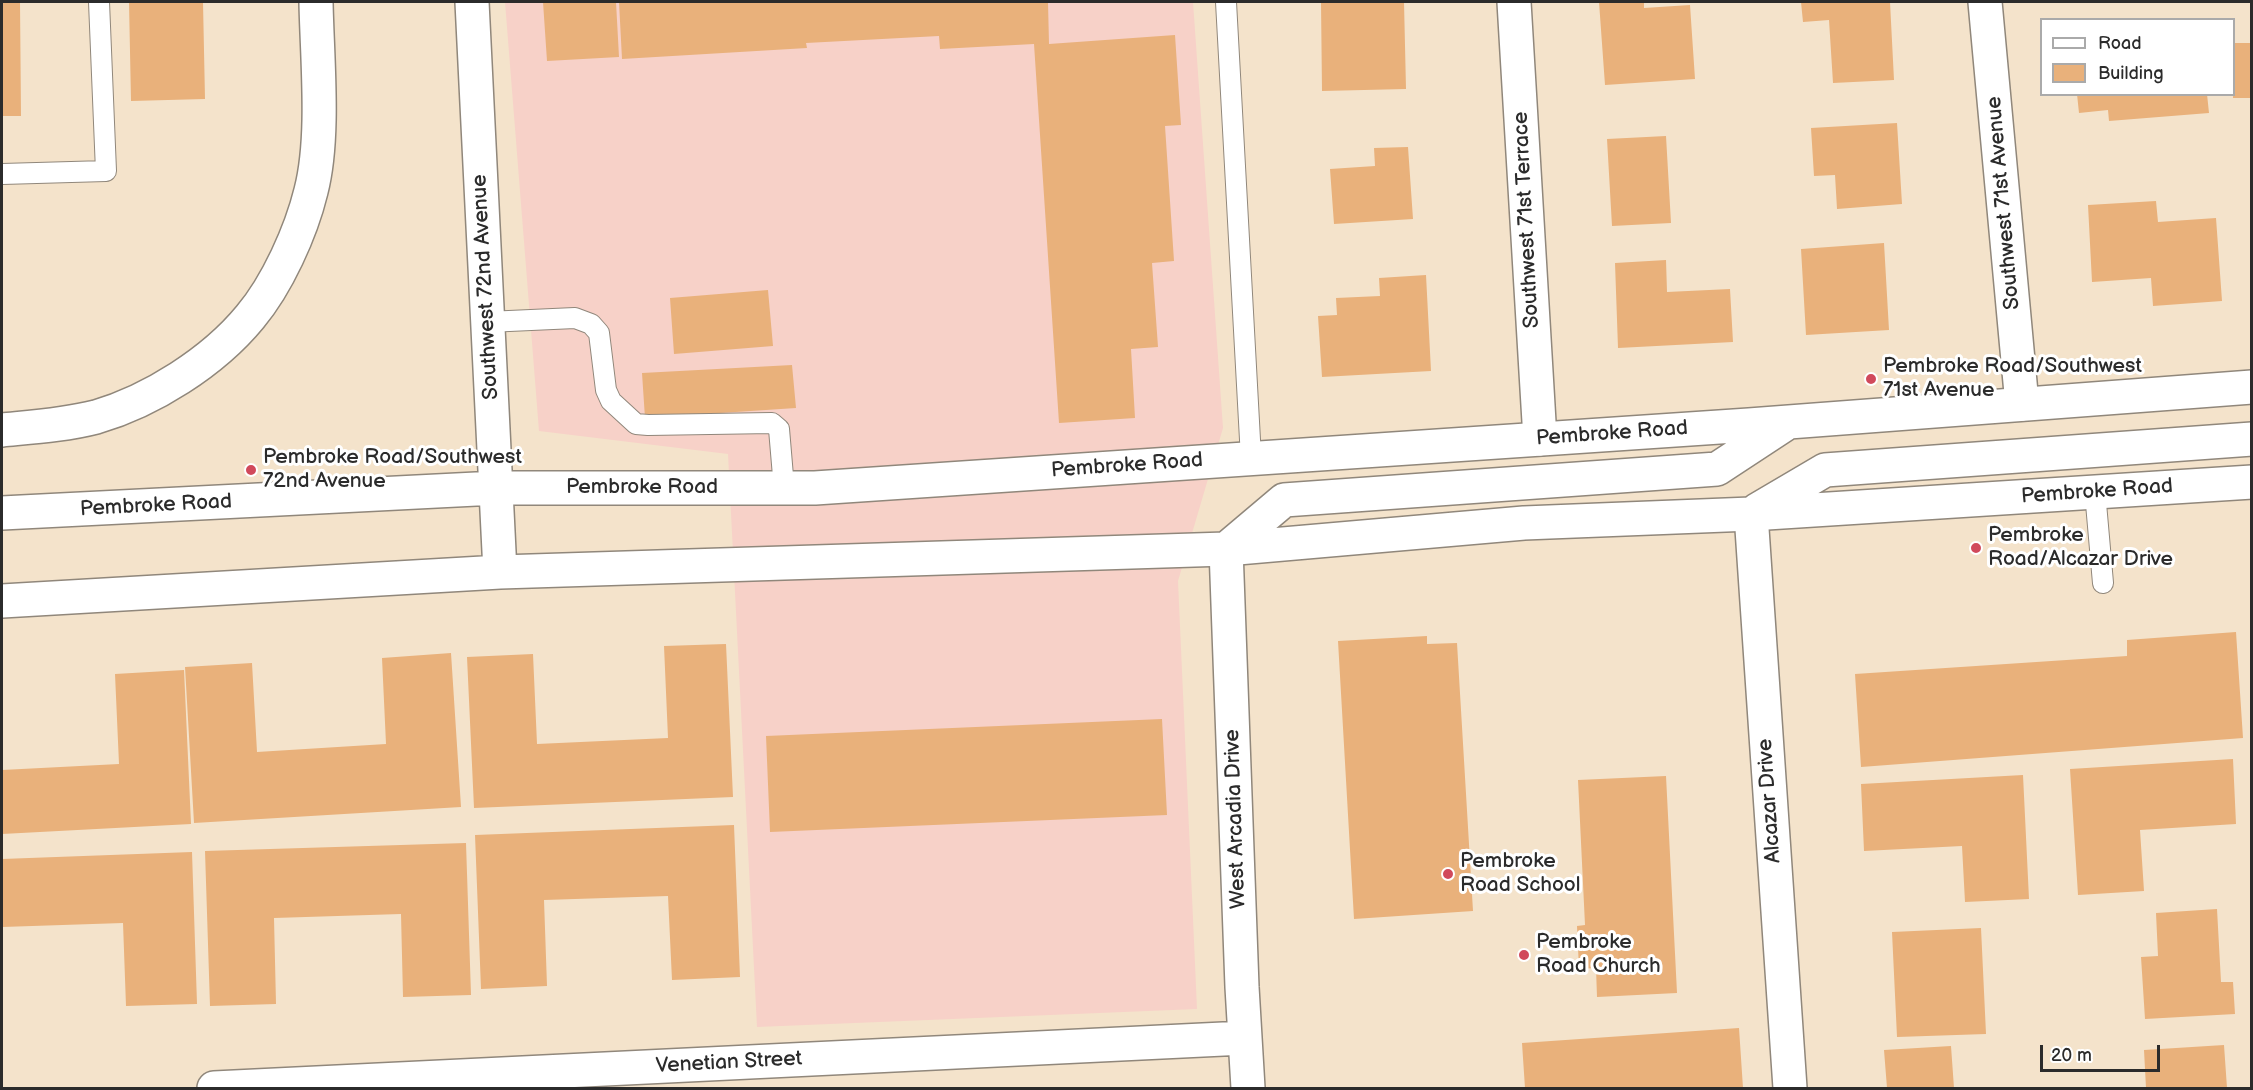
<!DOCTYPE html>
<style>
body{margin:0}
#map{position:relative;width:2253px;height:1090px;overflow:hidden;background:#f4e3cb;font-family:"Balsamiq Sans",sans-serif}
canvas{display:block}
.frame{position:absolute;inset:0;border:3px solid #2b2b2b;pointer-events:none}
.legend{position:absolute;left:2040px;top:18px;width:195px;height:78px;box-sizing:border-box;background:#fff;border:2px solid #aaa;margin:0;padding:8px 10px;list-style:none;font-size:18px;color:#2b2b2b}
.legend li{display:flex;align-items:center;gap:12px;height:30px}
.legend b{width:30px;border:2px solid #aaa}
.scale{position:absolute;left:2040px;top:1045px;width:120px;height:27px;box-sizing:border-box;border:3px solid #2b2b2b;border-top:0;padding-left:8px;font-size:18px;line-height:21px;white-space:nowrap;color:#2b2b2b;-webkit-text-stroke:4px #fff;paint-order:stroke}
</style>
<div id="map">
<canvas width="2253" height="1090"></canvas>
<div class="frame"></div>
<ul class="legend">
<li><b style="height:8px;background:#fff"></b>Road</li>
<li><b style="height:16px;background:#e9b17b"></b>Building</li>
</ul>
<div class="scale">20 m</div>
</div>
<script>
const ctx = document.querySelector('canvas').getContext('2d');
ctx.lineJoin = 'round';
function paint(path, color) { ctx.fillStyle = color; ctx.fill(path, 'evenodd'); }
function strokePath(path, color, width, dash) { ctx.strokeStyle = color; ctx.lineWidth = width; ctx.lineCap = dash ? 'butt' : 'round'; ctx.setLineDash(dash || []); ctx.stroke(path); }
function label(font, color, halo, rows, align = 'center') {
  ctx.font = font + ' "Balsamiq Sans",sans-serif'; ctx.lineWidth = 6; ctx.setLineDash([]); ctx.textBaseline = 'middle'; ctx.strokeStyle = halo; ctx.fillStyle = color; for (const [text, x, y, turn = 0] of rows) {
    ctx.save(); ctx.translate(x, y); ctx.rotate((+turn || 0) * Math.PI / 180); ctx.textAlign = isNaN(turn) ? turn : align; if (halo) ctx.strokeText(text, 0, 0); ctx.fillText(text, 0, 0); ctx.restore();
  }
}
paint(new Path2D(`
 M 505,2 L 1193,2 L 1223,428 L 1178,581 L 1197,1009 L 757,1027 L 728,454 L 539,431 Z`), '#f7d1c8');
paint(new Path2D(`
 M 2,2 L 20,2 L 21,116 L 2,116 Z
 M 129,2 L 203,2 L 205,99 L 131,101 Z
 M 543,2 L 616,2 L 619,57 L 547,61 Z
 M 619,2 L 1048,2 L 1049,44 L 1175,35 L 1181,125 L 1165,126 L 1174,261 L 1152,263 L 1158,347 L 1131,349 L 1135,418 L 1059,423 L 1034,44 L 940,49 L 939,36 L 806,43 L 807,48 L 622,59 Z
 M 1321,2 L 1404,2 L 1406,89 L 1322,91 Z
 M 1599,2 L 1644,2 L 1644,8 L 1690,5 L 1695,79 L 1605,85 Z
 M 1801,2 L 1890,2 L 1894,80 L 1833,83 L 1829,20 L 1803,22 Z
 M 2234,43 L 2252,43 L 2252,98 L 2233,98 Z
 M 2077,94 L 2207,94 L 2209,113 L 2109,121 L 2108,110 L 2079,113 Z
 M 1897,123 L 1902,204 L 1837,209 L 1835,175 L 1814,176 L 1811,128 Z
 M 1666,136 L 1671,223 L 1612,226 L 1607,139 Z
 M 1408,147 L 1413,219 L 1334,224 L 1330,169 L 1375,166 L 1374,148 Z
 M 2156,201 L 2158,222 L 2216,218 L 2222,301 L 2153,306 L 2151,278 L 2092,282 L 2088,205 Z
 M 1884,243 L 1889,330 L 1806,335 L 1801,249 Z
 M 1666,260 L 1667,292 L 1730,289 L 1733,342 L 1618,348 L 1615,263 Z
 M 1426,275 L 1431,371 L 1322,377 L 1318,316 L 1337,315 L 1336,298 L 1380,296 L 1379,278 Z
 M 768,290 L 773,346 L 674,354 L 670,298 Z
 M 792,365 L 796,408 L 645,418 L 642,373 Z
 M 2236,632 L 2243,738 L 1861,767 L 1855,674 L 2127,656 L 2127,640 Z
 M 1427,636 L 1427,644 L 1457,643 L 1473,911 L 1354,919 L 1338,641 Z
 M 726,644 L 733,797 L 474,808 L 467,657 L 533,654 L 537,744 L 668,738 L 664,646 Z
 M 451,653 L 461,807 L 194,823 L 185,667 L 252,663 L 257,752 L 386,744 L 382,658 Z
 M 184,670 L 191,824 L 2,834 L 2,770 L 119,764 L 115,674 Z
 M 1162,719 L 1167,815 L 770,832 L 766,736 Z
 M 2233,759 L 2236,824 L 2140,830 L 2144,891 L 2078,895 L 2070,769 Z
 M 2023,775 L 2029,899 L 1965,902 L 1962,846 L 1864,851 L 1861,784 Z
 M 1666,776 L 1677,993 L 1597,997 L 1596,968 L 1579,969 L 1577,926 L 1585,925 L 1578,780 Z
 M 734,825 L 740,977 L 672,980 L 668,896 L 544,900 L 547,986 L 481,989 L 475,835 Z
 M 466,843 L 471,995 L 403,997 L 401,914 L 274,918 L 276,1004 L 210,1006 L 205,851 Z
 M 192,852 L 197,1004 L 126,1006 L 123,923 L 2,927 L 2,859 Z
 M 2217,909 L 2221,982 L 2233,982 L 2235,1014 L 2145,1019 L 2141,957 L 2158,956 L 2156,913 Z
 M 1981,928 L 1986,1034 L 1897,1037 L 1892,932 Z
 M 1739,1028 L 1743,1088 L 1525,1088 L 1522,1043 Z
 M 2224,1045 L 2227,1088 L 2146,1088 L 2144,1050 Z
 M 1951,1046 L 1954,1088 L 1887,1088 L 1884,1050 Z`), '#e9b17b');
const lane = new Path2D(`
 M 1226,2 L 1251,458
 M 2,174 L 106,171 L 99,2
 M 487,322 L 575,318 L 591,324 L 599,333 L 606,390 L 611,401 L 636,424 L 648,425 L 772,423 L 779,429 L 784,488
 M 2095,492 L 2103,583`);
const street = new Path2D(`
 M 1514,2 L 1540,439
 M 1985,2 L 2022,404
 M 2,430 C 33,427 65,425 96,417 C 151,401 213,362 250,317 C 277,285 301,232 311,191 C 325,137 317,58 316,2
 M 1751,514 L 1790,1088
 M 1226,549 L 1242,987 L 1248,1088
 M 214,1088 L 1244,1038`);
const secondary = new Path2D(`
 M 472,2 L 500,572
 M 1757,510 L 1825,470 L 2252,439
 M 2,513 L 496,488 L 815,488 L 1749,425 L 2252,387
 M 1226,549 L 1284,500 L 1717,469 L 1784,425
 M 2,601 L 500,572 L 1226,549 L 1524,523 L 1751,514 L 2252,482`);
strokePath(lane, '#90877b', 22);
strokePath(street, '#90877b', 36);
strokePath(secondary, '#90877b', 36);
strokePath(lane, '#fff', 20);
strokePath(street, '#fff', 33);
strokePath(secondary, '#fff', 33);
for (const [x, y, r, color] of [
 [1871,379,6,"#d1495b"],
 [251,470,6,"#d1495b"],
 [1976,548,6,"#d1495b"],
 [1448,874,6,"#d1495b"],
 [1524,955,6,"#d1495b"]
]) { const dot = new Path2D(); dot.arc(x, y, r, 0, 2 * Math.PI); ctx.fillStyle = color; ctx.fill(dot); strokePath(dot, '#fff', 2); }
label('21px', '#2b2b2b', '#fff', [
 ["Southwest 71st Avenue",2004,203,-95],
 ["Southwest 71st Terrace",1527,220,-93],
 ["Southwest 72nd Avenue",486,287,-93],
 ["Pembroke Road",1612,434,-4],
 ["Pembroke Road",1127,466,-4],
 ["Pembroke Road",642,488],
 ["Pembroke Road",2097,492,-4],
 ["Pembroke Road",156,506,-3],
 ["Alcazar Drive",1770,801,-94],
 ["West Arcadia Drive",1236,819,-92],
 ["Venetian Street",729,1063,-3]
]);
label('21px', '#2b2b2b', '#fff', [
 ["Pembroke Road/Southwest",1883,367],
 ["71st Avenue",1883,391],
 ["Pembroke Road/Southwest",263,458],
 ["72nd Avenue",263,482],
 ["Pembroke",1988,536],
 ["Road/Alcazar Drive",1988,560],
 ["Pembroke",1460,862],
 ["Road School",1460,886],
 ["Pembroke",1536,943],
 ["Road Church",1536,967]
], 'left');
</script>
